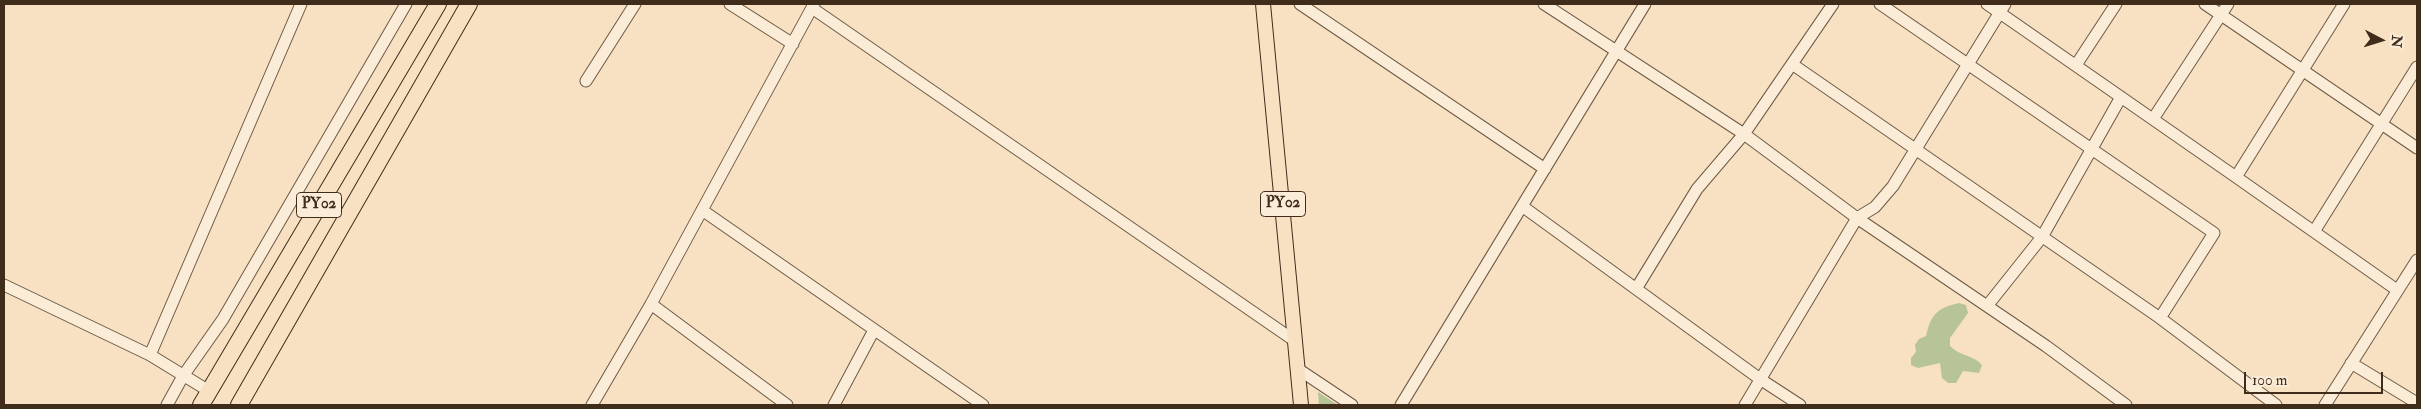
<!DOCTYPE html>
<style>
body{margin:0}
#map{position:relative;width:2421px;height:409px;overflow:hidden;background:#f7e1c2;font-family:"IM FELL Double Pica",serif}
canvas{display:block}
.frame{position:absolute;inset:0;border:5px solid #3f2c1b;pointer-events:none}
.north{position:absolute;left:2356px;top:15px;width:50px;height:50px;-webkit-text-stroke:4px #faecd7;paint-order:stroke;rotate:95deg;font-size:14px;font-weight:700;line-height:20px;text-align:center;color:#3f2c1b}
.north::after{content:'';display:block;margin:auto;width:18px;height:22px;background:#3f2c1b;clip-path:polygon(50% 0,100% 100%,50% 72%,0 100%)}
.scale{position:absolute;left:2244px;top:372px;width:139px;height:22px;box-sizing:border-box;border:2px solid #3f2c1b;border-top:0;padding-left:6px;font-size:15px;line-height:18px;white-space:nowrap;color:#3f2c1b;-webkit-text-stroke:4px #faecd7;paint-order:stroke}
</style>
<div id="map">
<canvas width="2421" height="409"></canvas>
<div class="frame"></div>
<div class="north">N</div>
<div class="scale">100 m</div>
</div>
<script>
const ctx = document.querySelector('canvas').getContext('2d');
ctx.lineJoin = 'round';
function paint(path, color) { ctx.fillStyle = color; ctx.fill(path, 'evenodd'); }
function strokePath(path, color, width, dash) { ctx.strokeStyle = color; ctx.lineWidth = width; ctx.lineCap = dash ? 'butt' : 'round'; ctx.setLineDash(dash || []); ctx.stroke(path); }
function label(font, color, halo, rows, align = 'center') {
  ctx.font = font + ' "IM FELL Double Pica",serif'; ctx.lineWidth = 4.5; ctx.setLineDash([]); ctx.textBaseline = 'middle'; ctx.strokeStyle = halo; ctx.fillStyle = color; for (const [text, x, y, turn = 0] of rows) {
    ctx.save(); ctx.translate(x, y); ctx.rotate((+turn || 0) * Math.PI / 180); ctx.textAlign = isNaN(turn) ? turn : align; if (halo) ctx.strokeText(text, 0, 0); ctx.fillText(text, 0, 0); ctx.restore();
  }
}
paint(new Path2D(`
 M 1959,303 L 1966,305 L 1968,313 L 1950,338 L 1950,346 C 1959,356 1974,355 1982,365 L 1979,373 L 1963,371 L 1956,383 L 1948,383 L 1942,378 L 1940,363 L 1918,368 L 1911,365 L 1911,358 L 1916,352 L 1915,345 L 1919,339 L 1926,336 C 1931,314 1937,308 1959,303 Z
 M 1318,392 L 1338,405 L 1319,405 Z`), '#b7c498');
const minor = new Path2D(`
 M 730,4 L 793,44
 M 1300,4 L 1545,169
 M 1544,4 L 1744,134 L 1857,218 L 2046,346 L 2126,405
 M 1880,4 L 2214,233 L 2160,318
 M 1987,4 L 2236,177 L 2344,4
 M 2205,4 L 2417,148
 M 812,8 L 1295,341
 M 1792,64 L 2160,318 L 2276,405
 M 2076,65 L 2116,4
 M 586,81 L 635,4
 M 2153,119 L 2228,4
 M 2236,177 L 2397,290
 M 1522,206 L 1760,379 L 1800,405
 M 702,210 L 983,405
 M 2315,230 L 2417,67
 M 4,285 L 150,355 L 209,391
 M 1636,289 L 1697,189 L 1744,134 L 1833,4
 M 651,304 L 814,4
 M 1987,306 L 2042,237 L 2121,97
 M 150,355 L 301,4
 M 2351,363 L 2417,403
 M 1298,369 L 1352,405
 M 167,405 L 183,376 L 223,319 L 406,4
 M 592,405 L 651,304 L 787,405
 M 834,405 L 874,330
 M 1401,405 L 1645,4
 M 1745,405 L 1857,218 L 1875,207 L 1893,186 L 2005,4
 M 2325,405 L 2417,260`);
const major = new Path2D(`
 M 1263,4 L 1301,405`);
const highway = new Path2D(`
 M 201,405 L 438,4
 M 239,405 L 469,4`);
strokePath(minor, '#6d5945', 13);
strokePath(major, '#3f2c1b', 16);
strokePath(highway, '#3f2c1b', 18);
strokePath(minor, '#faecd7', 11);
strokePath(major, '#f7e1c2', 14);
strokePath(highway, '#f7e1c2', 16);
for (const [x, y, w] of [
 [1283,204,45],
 [319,205,45]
]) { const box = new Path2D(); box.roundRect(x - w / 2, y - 12.5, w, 25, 4); ctx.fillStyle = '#faecd7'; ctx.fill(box); strokePath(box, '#3f2c1b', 1); }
label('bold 15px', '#3f2c1b', null, [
 ["PY02",1283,204],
 ["PY02",319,205]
]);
</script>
